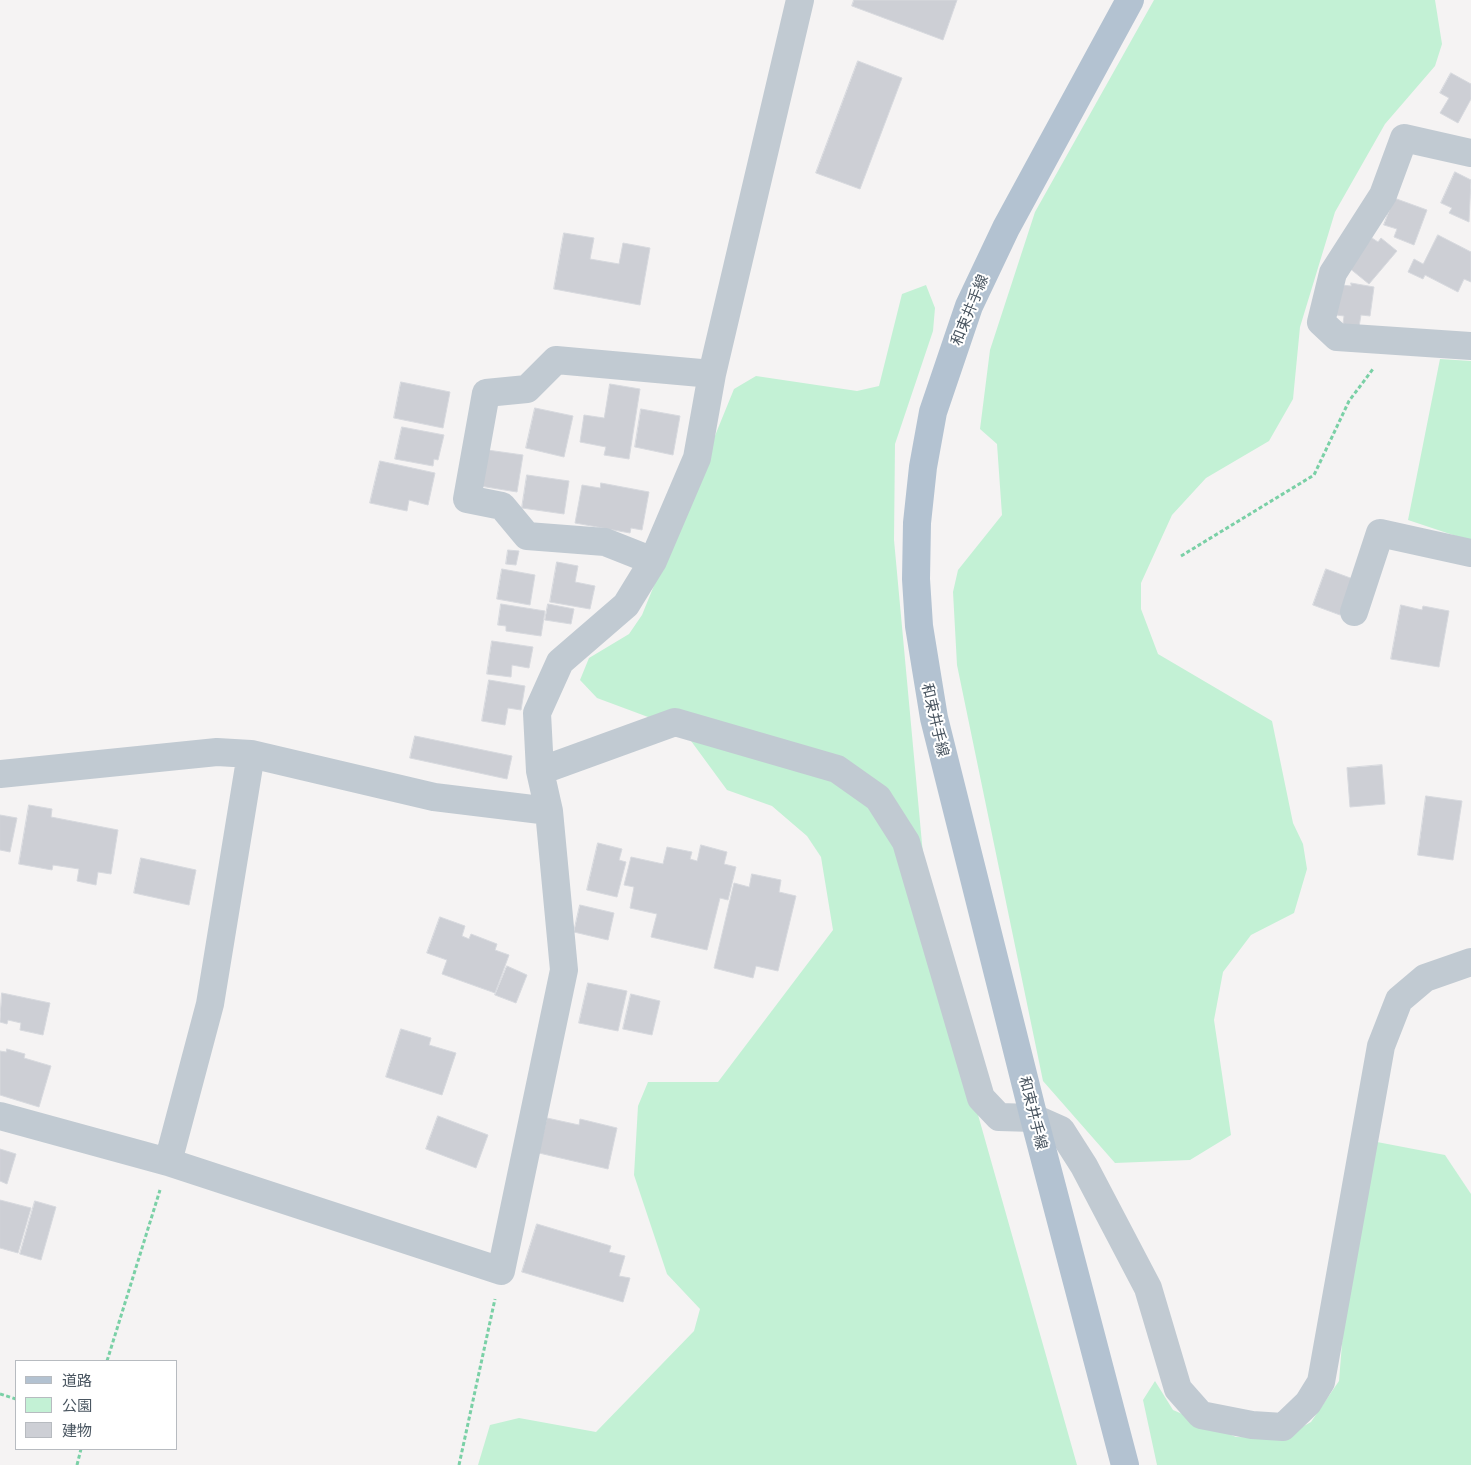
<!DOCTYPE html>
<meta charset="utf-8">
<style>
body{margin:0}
#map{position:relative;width:1471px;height:1465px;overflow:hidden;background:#f5f3f3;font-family:"Golos Text","Noto Sans JP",sans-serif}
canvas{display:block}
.legend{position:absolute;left:15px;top:1360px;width:162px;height:90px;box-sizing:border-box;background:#fff;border:1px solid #b7bbc0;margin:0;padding:6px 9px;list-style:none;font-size:15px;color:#4a5661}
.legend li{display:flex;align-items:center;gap:10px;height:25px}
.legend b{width:25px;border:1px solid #b7bbc0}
</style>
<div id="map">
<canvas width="1471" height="1465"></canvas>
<ul class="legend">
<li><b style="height:6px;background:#b3c2d1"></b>道路</li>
<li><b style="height:14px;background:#c3f1d5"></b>公園</li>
<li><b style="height:14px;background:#cdcfd5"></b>建物</li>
</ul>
</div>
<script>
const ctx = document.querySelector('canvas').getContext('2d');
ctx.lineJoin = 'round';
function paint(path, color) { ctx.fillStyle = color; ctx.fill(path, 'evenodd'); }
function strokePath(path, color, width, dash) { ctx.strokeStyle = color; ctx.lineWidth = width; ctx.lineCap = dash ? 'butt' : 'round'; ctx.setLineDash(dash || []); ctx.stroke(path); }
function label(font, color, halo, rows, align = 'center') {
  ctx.font = font + ' "Golos Text","Noto Sans JP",sans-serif'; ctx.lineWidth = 4; ctx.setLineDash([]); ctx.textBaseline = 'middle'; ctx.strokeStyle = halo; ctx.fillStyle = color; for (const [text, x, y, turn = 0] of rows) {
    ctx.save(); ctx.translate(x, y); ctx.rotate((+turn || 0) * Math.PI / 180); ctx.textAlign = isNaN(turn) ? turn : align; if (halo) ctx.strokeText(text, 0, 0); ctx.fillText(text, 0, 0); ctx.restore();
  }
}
paint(new Path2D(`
 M 1154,0 L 1435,0 L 1442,44 L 1435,66 L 1385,124 L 1335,212 L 1300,327 L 1293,399 L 1269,441 L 1206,478 L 1172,515 L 1141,583 L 1141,609 L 1158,654 L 1272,721 L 1293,823 L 1303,844 L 1307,869 L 1294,913 L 1251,935 L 1223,972 L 1214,1020 L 1231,1135 L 1190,1160 L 1115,1163 L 1043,1081 L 957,665 L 953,592 L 958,570 L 1002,515 L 997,444 L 980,429 L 990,350 L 1035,212 Z
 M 926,285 L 935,308 L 933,331 L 895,444 L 894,540 L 932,952 L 1077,1465 L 478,1465 L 490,1425 L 519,1418 L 596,1432 L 694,1331 L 700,1309 L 667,1274 L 634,1175 L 638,1106 L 648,1082 L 718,1082 L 833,930 L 821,857 L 807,836 L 772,806 L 727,790 L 683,730 L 597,698 L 580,680 L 589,658 L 629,634 L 642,615 L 734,389 L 756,376 L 857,391 L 879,386 L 902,294 Z
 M 1440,359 L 1471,361 L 1471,541 L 1408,520 Z
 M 1377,1142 L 1445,1155 L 1471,1194 L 1471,1465 L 1157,1465 L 1143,1400 L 1155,1381 L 1173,1410 L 1236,1437 L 1282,1438 L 1311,1422 L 1339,1381 L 1345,1306 Z`), '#c3f1d5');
const building = new Path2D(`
 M 854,0 L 957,0 L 943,40 L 852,6 Z
 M 858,61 L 902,78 L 860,189 L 816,173 Z
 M 1451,73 L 1471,84 L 1471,99 L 1458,123 L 1440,113 L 1449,98 L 1440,93 Z
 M 1455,172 L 1471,180 L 1469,222 L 1449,213 L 1452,208 L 1441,203 Z
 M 1394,198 L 1427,210 L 1414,245 L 1394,237 L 1397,229 L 1384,225 Z
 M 564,233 L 594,238 L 590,259 L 619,264 L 623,243 L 650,248 L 640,305 L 554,289 Z
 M 1438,235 L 1471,252 L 1471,282 L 1464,279 L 1458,292 L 1425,275 L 1423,279 L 1408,272 L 1414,259 L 1423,264 Z
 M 1372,238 L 1378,242 L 1381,238 L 1397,251 L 1369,284 L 1348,267 Z
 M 1351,283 L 1374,287 L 1370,316 L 1361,315 L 1359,327 L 1343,324 L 1344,316 L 1336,315 L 1341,285 L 1351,286 Z
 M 401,382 L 450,392 L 443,428 L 394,418 Z
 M 610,384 L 640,389 L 629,459 L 604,455 L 606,447 L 580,442 L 584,415 L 604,418 Z
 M 535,408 L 573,416 L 564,457 L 526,448 Z
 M 641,409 L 680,416 L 673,455 L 635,447 Z
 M 402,427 L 444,435 L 438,460 L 434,459 L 433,466 L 395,459 Z
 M 480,449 L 523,455 L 517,492 L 474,485 Z
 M 380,461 L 435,473 L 428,505 L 409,500 L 407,511 L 370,503 Z
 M 527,475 L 569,481 L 564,514 L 522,508 Z
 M 601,483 L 649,492 L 642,530 L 631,528 L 630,533 L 575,523 L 582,485 L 600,488 Z
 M 508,550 L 519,551 L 516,565 L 506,564 Z
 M 557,562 L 578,566 L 575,582 L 595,586 L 590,609 L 550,602 Z
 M 502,569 L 535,575 L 530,605 L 497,599 Z
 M 1326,569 L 1353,579 L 1340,615 L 1313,605 Z
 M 501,604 L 545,611 L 541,636 L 506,631 L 506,626 L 498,625 Z
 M 548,604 L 574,609 L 571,624 L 545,620 Z
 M 1401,605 L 1422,610 L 1423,606 L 1449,611 L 1439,667 L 1391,659 Z
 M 492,641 L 533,647 L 529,668 L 512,665 L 511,677 L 487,674 Z
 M 489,680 L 525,686 L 521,710 L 508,708 L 505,725 L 482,721 Z
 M 415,736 L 512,756 L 507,779 L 410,758 Z
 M 1382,765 L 1385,804 L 1350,807 L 1347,768 Z
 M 1426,796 L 1462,801 L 1453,860 L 1418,855 Z
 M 29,805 L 52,809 L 51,817 L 118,830 L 111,874 L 98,872 L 96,885 L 77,881 L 79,869 L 53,865 L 52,870 L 19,864 Z
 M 0,815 L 17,818 L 10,852 L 0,850 Z
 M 598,843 L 622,849 L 619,860 L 626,862 L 617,897 L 587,890 Z
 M 701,845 L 727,852 L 724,864 L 736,867 L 728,900 L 720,898 L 707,950 L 651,937 L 657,914 L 630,908 L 634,887 L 624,885 L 631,857 L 663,864 L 667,847 L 692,852 L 690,859 L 697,861 Z
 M 141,858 L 196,870 L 189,905 L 134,893 Z
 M 752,874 L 781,880 L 779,892 L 796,896 L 778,971 L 756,966 L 753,978 L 714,968 L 734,883 L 749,887 Z
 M 580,905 L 614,913 L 608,940 L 574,932 Z
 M 440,917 L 465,926 L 462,936 L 469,939 L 471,934 L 497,944 L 495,950 L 509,955 L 495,993 L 442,974 L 447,960 L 427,953 Z
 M 507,966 L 527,975 L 516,1003 L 495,995 Z
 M 588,983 L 627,991 L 618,1031 L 579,1023 Z
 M 2,993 L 50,1003 L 43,1035 L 20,1030 L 21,1023 L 8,1020 L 7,1024 L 0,1022 Z
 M 631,994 L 660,1001 L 652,1035 L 623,1029 Z
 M 401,1029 L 431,1038 L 429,1045 L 456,1053 L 442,1095 L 386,1077 Z
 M 7,1049 L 25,1054 L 24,1058 L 51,1066 L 39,1107 L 0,1095 L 0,1051 L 6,1052 Z
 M 438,1116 L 488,1135 L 476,1168 L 426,1149 Z
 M 547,1118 L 579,1125 L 580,1119 L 617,1128 L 608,1169 L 539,1153 Z
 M 0,1149 L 16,1154 L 7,1184 L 0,1181 Z
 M 0,1200 L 31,1208 L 18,1253 L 0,1248 Z
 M 35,1201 L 56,1207 L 41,1260 L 20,1254 Z
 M 537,1224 L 611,1246 L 609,1252 L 625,1256 L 619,1276 L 630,1278 L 623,1302 L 522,1272 Z`);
paint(building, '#cdcfd5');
strokePath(building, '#d7d9de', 1);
strokePath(new Path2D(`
 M 1181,556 L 1314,475 L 1349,401 L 1373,369
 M 107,1361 L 160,1190
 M 0,1394 L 16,1399
 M 77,1465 L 81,1449
 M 459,1465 L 495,1299`), '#7ad0a6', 3, [4, 2.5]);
strokePath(new Path2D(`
 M 1471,153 L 1404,138 L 1383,195 L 1333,273 L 1321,322 L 1337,337 L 1471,346
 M 653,561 L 605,542 L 527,536 L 502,506 L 467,499 L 486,393 L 527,389 L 556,360 L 712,374
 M 1354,612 L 1380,533 L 1471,553
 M 540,771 L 675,722 L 837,769 L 878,798 L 906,842 L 981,1098 L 999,1117 L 1034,1118 L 1061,1130 L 1084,1166 L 1148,1288 L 1178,1389 L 1201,1415 L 1252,1425 L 1283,1427 L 1308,1403 L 1321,1382 L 1381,1046 L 1399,1000 L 1425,978 L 1471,962
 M 0,774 L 217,752 L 251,754 L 434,797 L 549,811
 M 0,1116 L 168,1162 L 501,1271 L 564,970 L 549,811 L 540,771 L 537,713 L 560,662 L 626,605 L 653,561 L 697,458 L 712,374 L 800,0
 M 168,1162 L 210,1004 L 251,754`), '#c1cad2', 28);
strokePath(new Path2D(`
 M 1125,1465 L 1034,1118 L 934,718 L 919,626 L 916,579 L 917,523 L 923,467 L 933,412 L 969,306 L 1006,228 L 1130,0`), '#b3c2d1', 28);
label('15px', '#4a5661', '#fff', [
 ["和束井手線",970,310,-68],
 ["和束井手線",935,720,77],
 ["和束井手線",1033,1113,76]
]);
</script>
